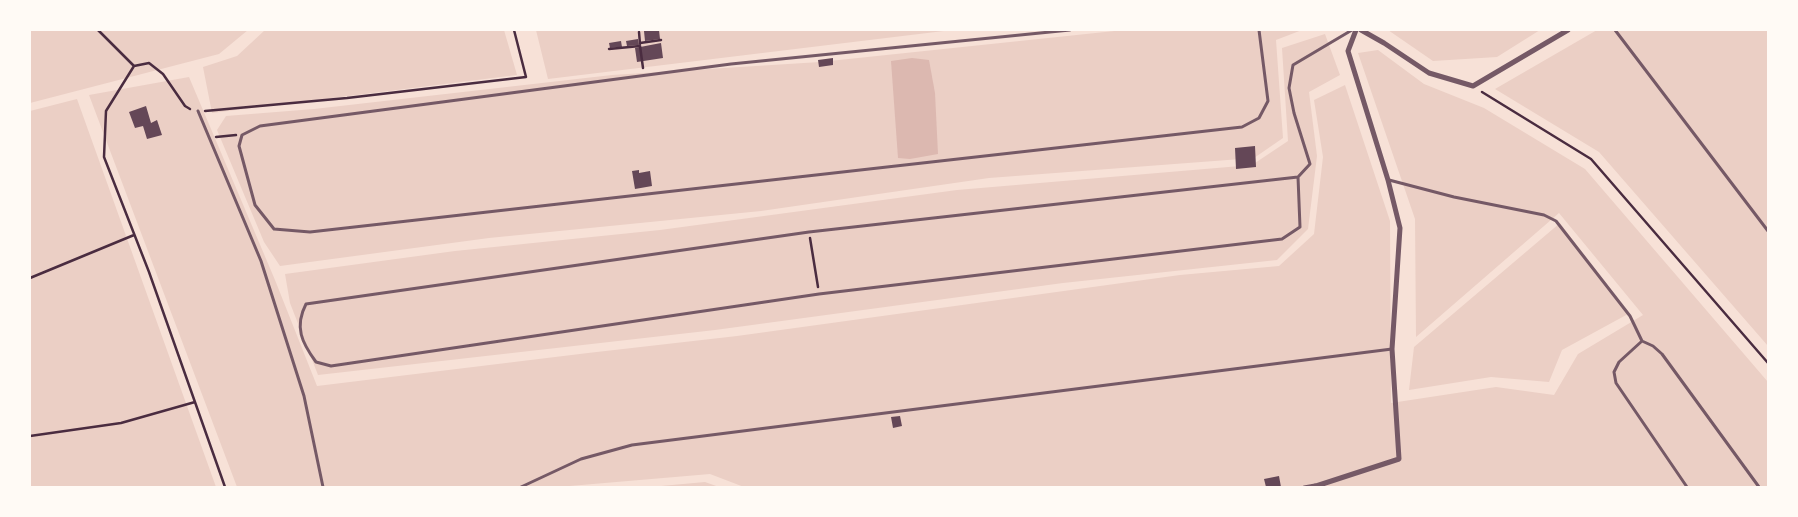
<!DOCTYPE html>
<style>
body{margin:0}
#map{position:relative;width:1798px;height:517px;overflow:hidden;background:#f7e1d7;font-family:"DM Sans",sans-serif}
canvas{display:block}
.frame{position:absolute;inset:0;border:31px solid #fffaf5;pointer-events:none}
</style>
<div id="map">
<canvas width="1798" height="517"></canvas>
<div class="frame"></div>
</div>
<script>
const ctx = document.querySelector('canvas').getContext('2d');
ctx.lineJoin = 'round';
function paint(path, color) { ctx.fillStyle = color; ctx.fill(path, 'evenodd'); }
function strokePath(path, color, width, dash) { ctx.strokeStyle = color; ctx.lineWidth = width; ctx.lineCap = dash ? 'butt' : 'round'; ctx.setLineDash(dash || []); ctx.stroke(path); }
paint(new Path2D(`
 M 30,30 L 248,30 L 219,54 L 30,103 Z
 M 265,30 L 504,30 L 517,75 L 212,113 L 203,67 L 237,56 Z
 M 536,30 L 952,30 L 548,79 Z
 M 1124,30 L 1302,30 L 1276,40 L 1283,138 L 1254,158 L 989,178 L 761,211 L 489,238 L 280,266 L 264,242 L 217,130 L 226,116 L 314,109 L 612,75 L 820,62 Z
 M 1388,30 L 1540,30 L 1497,57 L 1433,61 Z
 M 1597,30 L 1768,30 L 1768,346 L 1599,152 L 1495,89 Z
 M 1325,34 L 1340,75 L 1309,92 L 1317,156 L 1308,229 L 1277,260 L 1063,283 L 715,330 L 318,375 L 290,303 L 285,274 L 455,251 L 660,230 L 957,190 L 1252,165 L 1288,141 L 1282,48 Z
 M 1378,50 L 1424,84 L 1484,108 L 1585,169 L 1768,382 L 1768,487 L 744,487 L 710,474 L 558,487 L 237,487 L 89,95 L 189,77 L 275,280 L 317,386 L 588,353 L 737,336 L 1180,275 L 1279,266 L 1314,234 L 1323,157 L 1314,100 L 1345,85 L 1390,221 L 1391,403 L 1496,387 L 1554,395 L 1578,354 L 1643,315 L 1559,213 L 1416,337 L 1415,219 L 1358,53 Z
 M 77,99 L 216,487 L 30,487 L 30,111 Z
 M 1560,223 L 1628,314 L 1562,350 L 1549,382 L 1491,377 L 1409,390 L 1414,347 Z
 M 705,482 L 719,487 L 650,487 Z`), '#ebcfc5');
paint(new Path2D(`
 M 912,58 L 929,60 L 935,93 L 938,154 L 910,159 L 898,158 L 891,61 Z`), '#dcb8b0');
paint(new Path2D(`
 M 659,30 L 660,39 L 645,41 L 644,31 Z
 M 638,39 L 639,45 L 627,46 L 626,41 Z
 M 621,41 L 622,47 L 610,48 L 609,43 Z
 M 661,43 L 663,58 L 637,62 L 635,48 Z
 M 833,58 L 833,65 L 819,67 L 818,60 Z
 M 146,106 L 151,123 L 157,120 L 162,135 L 147,139 L 143,126 L 135,128 L 129,112 Z
 M 1255,146 L 1256,167 L 1236,169 L 1235,148 Z
 M 639,170 L 639,173 L 650,171 L 652,186 L 635,189 L 632,171 Z
 M 900,416 L 902,426 L 893,428 L 891,417 Z
 M 1279,476 L 1281,487 L 1266,487 L 1264,479 Z`), '#644757');
strokePath(new Path2D(`
 M 98,30 L 134,66
 M 639,32 L 640,44
 M 640,43 L 661,40
 M 609,49 L 640,46 L 643,68
 M 1482,92 L 1591,159 L 1768,363
 M 190,109 L 185,106 L 163,74 L 149,63 L 134,66 L 106,111 L 104,157 L 149,272 L 225,487
 M 205,111 L 347,98 L 526,77 L 514,30
 M 216,137 L 236,135
 M 810,238 L 818,287
 M 30,278 L 134,235
 M 30,436 L 121,423 L 195,402`), '#4a2c40', 2.5);
strokePath(new Path2D(`
 M 1070,30 L 731,64 L 260,126 L 242,135 L 239,146 L 255,205 L 274,229 L 310,232 L 1242,127 L 1259,118 L 1268,101 L 1259,30
 M 1615,30 L 1768,231
 M 198,111 L 261,261 L 304,396 L 323,487
 M 1298,177 L 1300,227 L 1282,239 L 819,294 L 331,366 L 316,362 C 302,343 294,327 306,304 L 809,232 L 1298,177 L 1310,164 L 1294,113 L 1289,88 L 1293,65 L 1352,30
 M 1389,180 L 1454,197 L 1544,215 L 1556,221 L 1630,316 L 1642,341 L 1653,346 L 1662,354 L 1759,487
 M 1642,341 L 1619,362 L 1614,372 L 1616,383 L 1687,487
 M 521,487 L 581,459 L 632,445 L 1392,349
 M 1304,487 L 1315,485`), '#755966', 3);
strokePath(new Path2D(`
 M 1361,30 L 1384,43 L 1429,73 L 1473,86 L 1568,30
 M 1313,487 L 1399,459 L 1392,349 L 1400,228 L 1388,180 L 1348,51 L 1356,30`), '#755966', 5);
</script>
